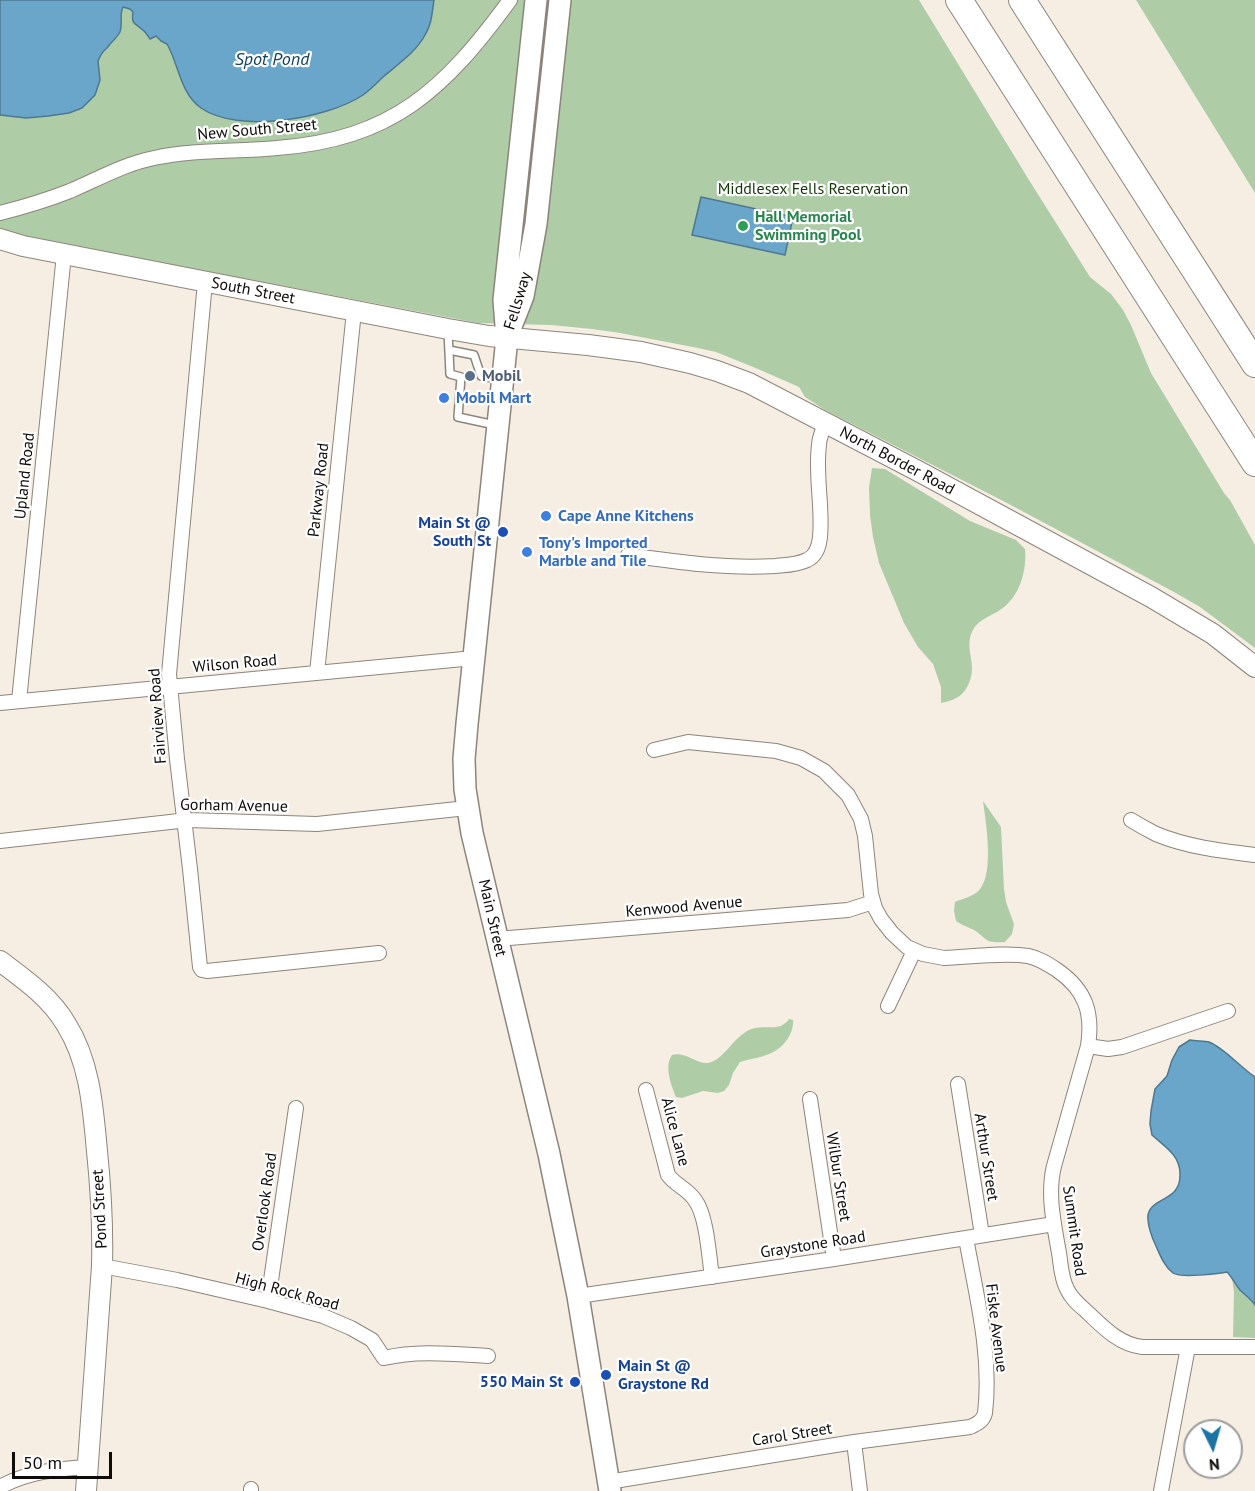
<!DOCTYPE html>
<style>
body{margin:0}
#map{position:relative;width:1255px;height:1491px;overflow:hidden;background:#f6eee3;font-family:"PT Sans",sans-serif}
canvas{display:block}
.north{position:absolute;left:1183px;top:1419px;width:60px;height:60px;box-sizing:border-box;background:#fff;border:2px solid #9f9d9c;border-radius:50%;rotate:175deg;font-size:16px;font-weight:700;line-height:24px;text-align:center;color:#0e0b08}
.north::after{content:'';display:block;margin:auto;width:21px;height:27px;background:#1a75a3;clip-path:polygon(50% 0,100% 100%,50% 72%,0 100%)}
.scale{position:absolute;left:12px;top:1452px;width:100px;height:27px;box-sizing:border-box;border:3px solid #0e0b08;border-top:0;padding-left:8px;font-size:18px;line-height:21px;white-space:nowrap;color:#0e0b08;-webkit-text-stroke:4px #fff;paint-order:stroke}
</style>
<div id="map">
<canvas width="1255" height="1491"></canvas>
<div class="north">N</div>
<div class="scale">50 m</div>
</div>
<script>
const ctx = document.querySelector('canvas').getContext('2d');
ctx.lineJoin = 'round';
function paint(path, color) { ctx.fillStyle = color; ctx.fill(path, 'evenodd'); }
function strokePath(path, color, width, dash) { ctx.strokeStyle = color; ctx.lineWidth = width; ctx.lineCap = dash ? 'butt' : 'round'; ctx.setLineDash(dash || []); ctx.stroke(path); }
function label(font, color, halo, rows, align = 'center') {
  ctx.font = font + ' "PT Sans",sans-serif'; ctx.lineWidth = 4.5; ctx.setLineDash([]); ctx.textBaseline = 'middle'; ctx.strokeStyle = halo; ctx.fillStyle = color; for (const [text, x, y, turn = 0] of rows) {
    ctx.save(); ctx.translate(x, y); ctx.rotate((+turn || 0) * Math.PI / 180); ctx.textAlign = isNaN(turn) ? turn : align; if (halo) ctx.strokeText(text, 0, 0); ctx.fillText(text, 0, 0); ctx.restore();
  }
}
paint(new Path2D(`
 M 0,0 L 919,0 L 1029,180 L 1090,277 L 1111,294 L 1123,310 L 1131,325 L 1151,373 L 1224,493 L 1230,500 L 1255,545 L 1255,648 L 1200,607 L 1174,592 L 1007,503 L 825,410 L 805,397 L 799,387 L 758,369 L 716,352 L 698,348 L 620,333 L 592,329 L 551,325 L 478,323 L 80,247 L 18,234 L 0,228 Z
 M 1136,0 L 1255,0 L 1255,193 Z
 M 872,468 L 885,469 L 970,521 L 1016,540 L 1025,549 C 1027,570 1020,597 1000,610 C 991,616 980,619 974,628 C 965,643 972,654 972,669 C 972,678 967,692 958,697 C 954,700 946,702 941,703 L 941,687 L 933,664 L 918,647 L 904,623 L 879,563 L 873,537 L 870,515 L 869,488 Z
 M 983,801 L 1001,827 L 1004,889 L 1006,902 L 1014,924 L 1012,934 L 1005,942 C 984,943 989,940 974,930 C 968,927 962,925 956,921 L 954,911 L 955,902 C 963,898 974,897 980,889 C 994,872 986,823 983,801 Z
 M 789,1019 L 793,1020 C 794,1035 782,1049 769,1054 C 760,1058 749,1059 740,1062 L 733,1073 L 729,1085 L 724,1091 L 718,1093 L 703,1091 L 682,1098 L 676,1097 C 671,1085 664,1066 672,1055 C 686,1051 694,1063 707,1063 C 724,1062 735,1032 755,1028 C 768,1025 780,1032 789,1019 Z
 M 1232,1278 L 1242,1292 L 1250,1299 L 1255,1305 L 1255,1338 L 1233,1337 L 1234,1292 Z`), '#aecda7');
const water = new Path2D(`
 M 0,0 L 434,0 C 432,12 432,24 425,35 C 416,52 398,64 383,77 C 377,83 370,90 363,95 C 327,119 238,134 201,108 C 180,93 179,65 167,44 L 161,41 L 156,36 L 150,39 C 148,36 146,33 144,31 C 135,23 131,25 133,12 L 130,9 L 123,7 C 119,15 123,23 120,32 C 117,38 111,42 107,48 C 103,51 100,56 98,61 L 100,80 L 95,95 L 82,108 L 69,113 L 48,116 L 26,118 L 0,115 Z
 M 701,197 L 793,217 L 785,255 L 692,235 Z
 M 1190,1040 C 1196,1041 1204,1041 1209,1042 C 1223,1047 1241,1068 1255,1077 L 1255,1305 C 1251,1299 1245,1295 1240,1290 C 1235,1284 1232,1277 1227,1272 C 1218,1274 1180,1278 1173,1273 C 1164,1266 1160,1255 1156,1246 C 1152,1238 1147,1224 1148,1215 C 1152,1196 1181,1202 1180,1174 C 1180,1155 1165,1147 1152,1135 L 1150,1124 L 1151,1111 L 1155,1089 L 1167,1076 L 1172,1060 L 1179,1047 Z`);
paint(water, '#6aa6ca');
strokePath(water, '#4e7890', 1.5);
const lane = new Path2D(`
 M 448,331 L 450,374 L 461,377 L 458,417 L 495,425
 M 449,350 L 474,355 L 481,376 L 499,379`);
const street = new Path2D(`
 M 0,213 C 24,207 47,200 70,191 C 98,179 124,164 154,158 C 195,149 236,152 277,148 C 393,139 444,90 510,0
 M 205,282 L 169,674 L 177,759 L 190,869 L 200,967 L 202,970 L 207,971 L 379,953
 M 628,555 C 677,562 726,569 775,566 C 786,565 797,565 807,560 C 816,556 819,547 820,537 C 823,507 815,476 819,445 C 819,438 823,430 825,423
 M 317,673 L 354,311
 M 19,701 L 64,254
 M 0,703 L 474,658
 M 654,750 L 688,742 L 776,751 L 801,758 L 824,771 L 848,795 L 861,819 L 865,836 L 871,894 L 875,908 L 881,919 L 892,933 L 907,947 L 923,954 L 944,958 C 969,957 1005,952 1028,956 C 1039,958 1048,964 1057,970 C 1086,990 1093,1013 1088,1046
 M 1131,820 C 1139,825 1148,830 1156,834 C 1187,847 1222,851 1255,855
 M 0,841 L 188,820 L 317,824 L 467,808
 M 497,939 L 848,910 L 873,902
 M 888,1006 L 914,951
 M 1228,1011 L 1122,1047 L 1108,1049 L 1088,1046 L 1054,1166 C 1047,1195 1054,1224 1059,1253 C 1061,1265 1061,1278 1067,1289 C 1071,1298 1078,1304 1085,1310 C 1102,1326 1118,1344 1142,1347 L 1255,1347
 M 958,1084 L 982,1235
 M 646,1090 L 668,1175 C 675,1185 688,1189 695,1200 C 707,1216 709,1257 712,1277
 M 810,1099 L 834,1259
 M 102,1266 L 177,1280 L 268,1301 L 323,1316 L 351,1328 L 372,1340 L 384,1358 C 418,1350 453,1354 488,1356
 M 578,1296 L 834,1259 L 1054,1224
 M 268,1301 L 296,1108
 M 854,1442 L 860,1491
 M 608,1482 L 854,1442 L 970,1427 C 977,1424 983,1421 985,1413 C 992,1354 976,1295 966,1238
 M 0,1487 C 27,1472 56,1469 87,1467
 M 251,1489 L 251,1491
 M 1161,1491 L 1188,1347`);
const secondary = new Path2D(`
 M 0,239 L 23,246 L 64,254 L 448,329 L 489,336 L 588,345 L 641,352 L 690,363 L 717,371 L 749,383 L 918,471 L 1151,597 L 1213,634 L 1255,667
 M 0,961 C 24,979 50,997 66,1024 C 90,1062 93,1108 97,1151 C 101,1190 103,1227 102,1266 L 86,1491`);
const primary = new Path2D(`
 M 536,0 L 504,300 L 507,338 L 467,724 L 464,759 L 465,789 L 472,833 L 549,1154 L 578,1296 L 610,1491
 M 508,334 L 523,296 L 536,224 L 560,0`);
const highway = new Path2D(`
 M 959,0 L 1255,463
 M 1022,0 L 1255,364`);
strokePath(lane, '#8d857b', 10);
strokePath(street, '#8d857b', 16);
strokePath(secondary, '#8d857b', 22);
strokePath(primary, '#8d857b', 24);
strokePath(highway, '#8d857b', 28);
strokePath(lane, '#fff', 7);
strokePath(street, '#fff', 14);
strokePath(secondary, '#fff', 20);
strokePath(primary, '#fff', 21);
strokePath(highway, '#fff', 26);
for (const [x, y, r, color] of [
 [743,226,6,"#2e9e5b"],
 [470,376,6,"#5c6f8a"],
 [444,398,6,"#3f7fe0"],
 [546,516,6,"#3f7fe0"],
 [503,532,6,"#1a4fb4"],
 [527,552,6,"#3f7fe0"],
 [606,1375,6,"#1a4fb4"],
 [575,1382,6,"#1a4fb4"]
]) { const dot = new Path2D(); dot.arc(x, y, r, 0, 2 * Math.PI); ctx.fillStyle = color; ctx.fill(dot); strokePath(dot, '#fff', 2); }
label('16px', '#0e0b08', '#fff', [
 ["New South Street",257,130,-5],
 ["South Street",253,291,11],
 ["Fellsway",518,301,-73],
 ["North Border Road",897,461,28],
 ["Upland Road",25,476,-84],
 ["Parkway Road",319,490,-84],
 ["Wilson Road",235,664,-5],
 ["Fairview Road",158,716,-94],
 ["Gorham Avenue",234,806,1],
 ["Kenwood Avenue",684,907,-5],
 ["Main Street",492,918,77],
 ["Alice Lane",675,1132,75],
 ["Arthur Street",986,1157,81],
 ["Wilbur Street",838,1177,81],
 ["Overlook Road",265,1202,-82],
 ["Pond Street",100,1209,-93],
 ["Summit Road",1074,1231,82],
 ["Graystone Road",813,1245,-9],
 ["High Rock Road",287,1292,15],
 ["Fiske Avenue",996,1328,83],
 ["Carol Street",792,1435,-9]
]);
label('16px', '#103704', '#fff', [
 ["Middlesex Fells Reservation",813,189]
]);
label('bold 16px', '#27864d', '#fff', [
 ["Hall Memorial",755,217],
 ["Swimming Pool",755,235]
], 'left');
label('bold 16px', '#4e5e75', '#fff', [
 ["Mobil",482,376]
], 'left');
label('bold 16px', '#366cbe', '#fff', [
 ["Mobil Mart",456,398],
 ["Cape Anne Kitchens",558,516],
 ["Tony's Imported",539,543],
 ["Marble and Tile",539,561]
], 'left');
label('bold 16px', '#164399', '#fff', [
 ["Main St @",491,523],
 ["South St",491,541],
 ["Main St @",618,1366,"left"],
 ["Graystone Rd",618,1384,"left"],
 ["550 Main St",563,1382]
], 'right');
label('italic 18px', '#13435c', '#fff', [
 ["Spot Pond",272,60]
]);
</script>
